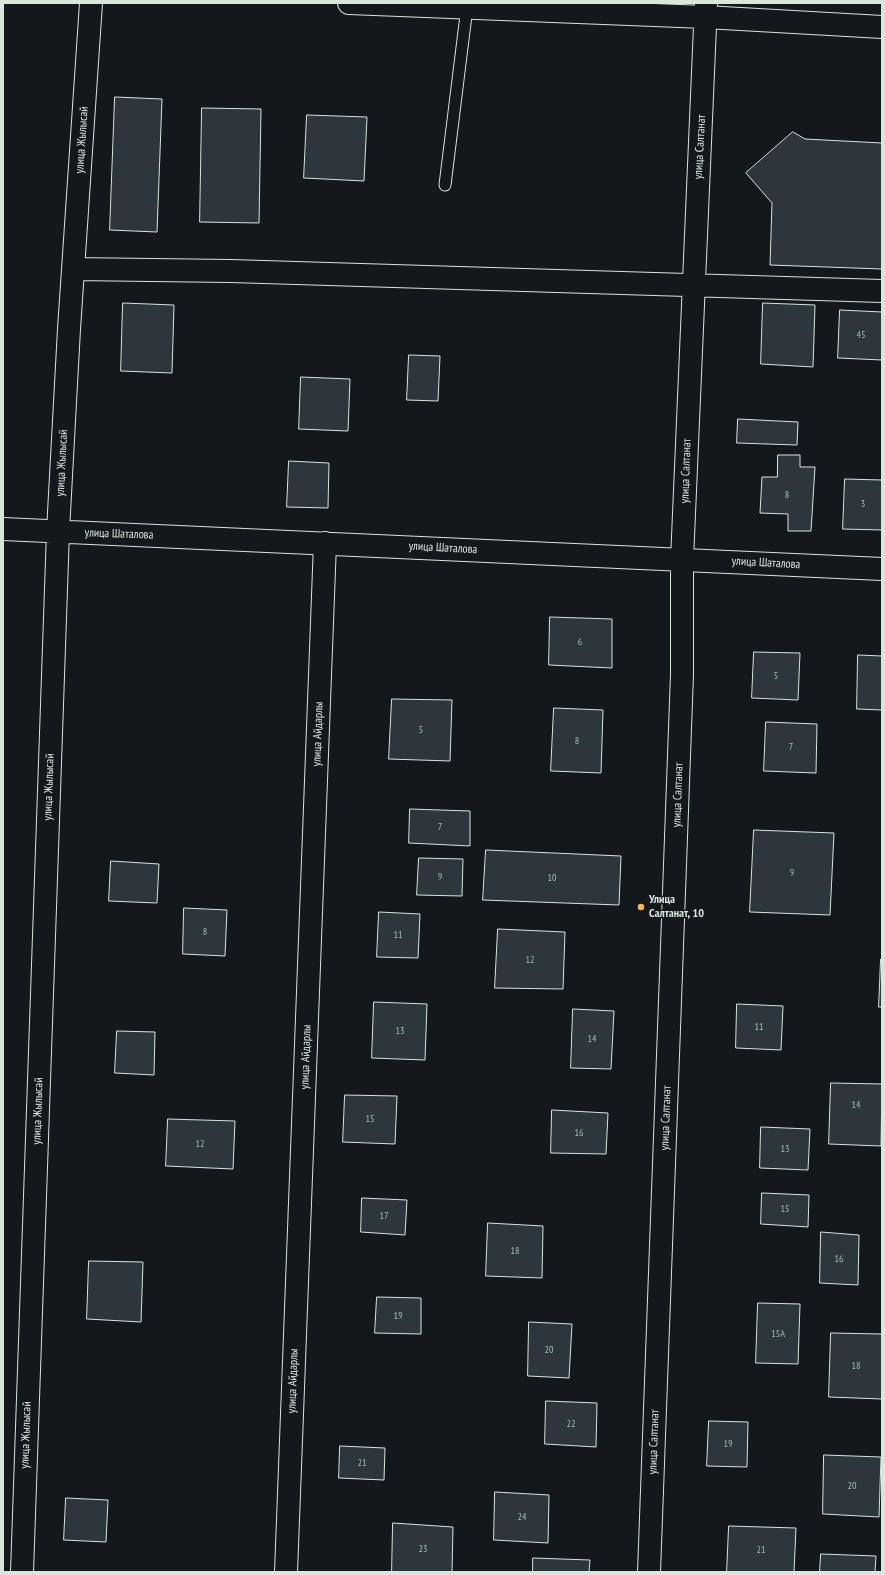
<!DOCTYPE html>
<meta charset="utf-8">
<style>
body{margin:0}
#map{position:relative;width:885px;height:1575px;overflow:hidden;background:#14181c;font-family:"PT Sans Narrow",sans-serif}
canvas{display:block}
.frame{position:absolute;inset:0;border:4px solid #d8e6dc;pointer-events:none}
</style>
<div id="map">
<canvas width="885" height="1575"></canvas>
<div class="frame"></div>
</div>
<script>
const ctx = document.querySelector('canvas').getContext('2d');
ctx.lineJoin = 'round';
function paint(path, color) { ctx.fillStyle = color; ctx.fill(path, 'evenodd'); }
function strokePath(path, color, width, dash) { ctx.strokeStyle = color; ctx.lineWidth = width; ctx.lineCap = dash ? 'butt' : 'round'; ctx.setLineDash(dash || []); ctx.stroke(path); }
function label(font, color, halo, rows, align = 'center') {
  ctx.font = font + ' "PT Sans Narrow",sans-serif'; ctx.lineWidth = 3; ctx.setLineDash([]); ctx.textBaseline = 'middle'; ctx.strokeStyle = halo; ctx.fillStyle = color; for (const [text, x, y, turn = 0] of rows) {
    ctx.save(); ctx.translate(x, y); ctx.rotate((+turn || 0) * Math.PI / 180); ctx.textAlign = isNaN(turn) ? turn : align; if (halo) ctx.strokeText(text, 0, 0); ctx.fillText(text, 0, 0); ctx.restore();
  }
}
const building = new Path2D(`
 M 115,97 L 162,99 L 157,232 L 110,230 Z
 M 202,108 L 261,109 L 259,223 L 200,222 Z
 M 307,115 L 367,117 L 364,181 L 304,178 Z
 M 793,132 L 805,139 L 882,143 L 882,269 L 770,265 L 772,203 L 746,173 Z
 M 123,303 L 174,305 L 172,373 L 121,371 Z
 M 763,303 L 815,305 L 813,367 L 761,364 Z
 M 840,310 L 882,312 L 882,360 L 838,358 Z
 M 409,355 L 440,356 L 438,401 L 407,400 Z
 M 301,377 L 350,379 L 348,431 L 299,429 Z
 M 738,419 L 798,422 L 797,445 L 737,443 Z
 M 778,455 L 800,455 L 800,467 L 815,467 L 811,531 L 788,531 L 788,514 L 760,513 L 762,477 L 777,477 Z
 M 289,461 L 329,463 L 328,508 L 287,507 Z
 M 845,479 L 882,480 L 882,530 L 843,529 Z
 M 550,617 L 612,619 L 612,668 L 549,665 Z
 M 754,652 L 800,653 L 798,700 L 752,698 Z
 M 858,655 L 882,656 L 882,710 L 857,709 Z
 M 392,699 L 452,700 L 450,761 L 389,759 Z
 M 554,708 L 603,710 L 601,773 L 551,771 Z
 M 766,722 L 817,724 L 816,773 L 764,771 Z
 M 410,809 L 470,811 L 470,846 L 409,843 Z
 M 754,830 L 834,833 L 830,915 L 750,912 Z
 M 486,850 L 621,856 L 619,905 L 483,900 Z
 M 419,858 L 463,859 L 462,896 L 417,895 Z
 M 111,861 L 159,864 L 157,903 L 109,901 Z
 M 184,908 L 227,910 L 225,956 L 183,954 Z
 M 379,912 L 420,914 L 418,958 L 377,957 Z
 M 498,929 L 565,932 L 563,989 L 495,988 Z
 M 881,959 L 882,959 L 882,1007 L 879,1007 Z
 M 374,1002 L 427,1004 L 425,1060 L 372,1058 Z
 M 737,1004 L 783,1006 L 781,1050 L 736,1048 Z
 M 573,1009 L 614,1011 L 611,1069 L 571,1068 Z
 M 117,1031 L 155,1032 L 154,1075 L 115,1073 Z
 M 831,1083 L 882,1084 L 881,1146 L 829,1144 Z
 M 345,1095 L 397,1096 L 395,1144 L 343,1142 Z
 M 552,1110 L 608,1113 L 606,1154 L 551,1153 Z
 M 168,1119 L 235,1121 L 233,1169 L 166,1166 Z
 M 761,1127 L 810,1129 L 808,1170 L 760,1168 Z
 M 762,1193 L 809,1195 L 808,1227 L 761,1224 Z
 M 362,1198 L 407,1200 L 405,1235 L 361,1232 Z
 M 488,1223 L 543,1226 L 542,1278 L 486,1276 Z
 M 821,1232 L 859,1235 L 858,1285 L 820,1283 Z
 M 89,1261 L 143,1262 L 141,1322 L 87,1319 Z
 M 377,1297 L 421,1298 L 421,1334 L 375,1333 Z
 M 758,1303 L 800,1304 L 798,1364 L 756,1363 Z
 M 529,1322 L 572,1324 L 569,1378 L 528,1376 Z
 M 831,1333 L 882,1334 L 882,1399 L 829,1397 Z
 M 546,1401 L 597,1403 L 596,1447 L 545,1444 Z
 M 709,1421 L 748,1422 L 747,1467 L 707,1466 Z
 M 340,1446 L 385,1448 L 384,1480 L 339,1478 Z
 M 824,1455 L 881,1457 L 879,1517 L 823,1514 Z
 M 495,1492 L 549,1495 L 548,1543 L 494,1540 Z
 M 66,1498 L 108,1500 L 106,1542 L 64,1540 Z
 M 393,1523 L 453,1527 L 452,1572 L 392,1572 Z
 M 729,1526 L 796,1528 L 794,1572 L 727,1572 Z
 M 821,1554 L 876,1556 L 875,1572 L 820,1572 Z
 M 533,1558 L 590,1560 L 589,1572 L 533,1572 Z`);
paint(building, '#2c363c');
strokePath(building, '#d8e6dc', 1);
const lane = new Path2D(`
 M 445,185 L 467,7`);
const street = new Path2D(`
 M 349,3 L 705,17 L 882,27
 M 73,269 L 231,271 L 882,291
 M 3,529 L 882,569
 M 22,1572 L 58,531 L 69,329 L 91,3
 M 286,1572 L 325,543
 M 649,1572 L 682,674 L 682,560 L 706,3`);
strokePath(lane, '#d8e6dc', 13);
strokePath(street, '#d8e6dc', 24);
strokePath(lane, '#14181c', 11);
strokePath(street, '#14181c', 22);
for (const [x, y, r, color] of [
 [641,907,4,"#ffb74d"]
]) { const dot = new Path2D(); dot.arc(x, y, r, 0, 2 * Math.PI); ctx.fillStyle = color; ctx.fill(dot); strokePath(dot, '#14181c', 1.5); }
label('10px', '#adbab4', null, [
 ["45",861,335],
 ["8",787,495],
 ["3",863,504],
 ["6",580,642],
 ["5",776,676],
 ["5",421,730],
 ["8",577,741],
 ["7",791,747],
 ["7",440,827],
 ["9",792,873],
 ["9",440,877],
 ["10",552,878],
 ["8",205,932],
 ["11",398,935],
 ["12",530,960],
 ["11",759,1027],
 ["13",400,1031],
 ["14",592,1039],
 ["14",856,1105],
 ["15",370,1119],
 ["16",579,1133],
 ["12",200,1144],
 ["13",785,1149],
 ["15",785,1209],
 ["17",384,1216],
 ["18",515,1251],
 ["16",839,1259],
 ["19",398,1316],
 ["15А",778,1334],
 ["20",549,1350],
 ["18",856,1366],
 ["22",571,1424],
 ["19",728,1444],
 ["21",362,1463],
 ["20",852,1486],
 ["24",522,1517],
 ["23",423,1549],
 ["21",761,1550]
]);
label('12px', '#d8e6dc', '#14181c', [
 ["улица Жылысай",82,140,-86],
 ["улица Салтанат",700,147,-87],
 ["улица Жылысай",62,463,-87],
 ["улица Салтанат",686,471,-88],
 ["улица Шаталова",119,534,2],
 ["улица Шаталова",443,548,3],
 ["улица Шаталова",766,563,3],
 ["улица Айдарлы",318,734,-88],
 ["улица Жылысай",49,787,-88],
 ["улица Салтанат",678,795,-88],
 ["улица Айдарлы",306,1057,-88],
 ["улица Жылысай",38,1111,-88],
 ["улица Салтанат",666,1118,-88],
 ["улица Айдарлы",293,1381,-88],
 ["улица Жылысай",26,1435,-88],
 ["улица Салтанат",654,1442,-88]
]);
label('bold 12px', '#d8e6dc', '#14181c', [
 ["Улица",649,900],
 ["Салтанат, 10",649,914]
], 'left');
</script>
